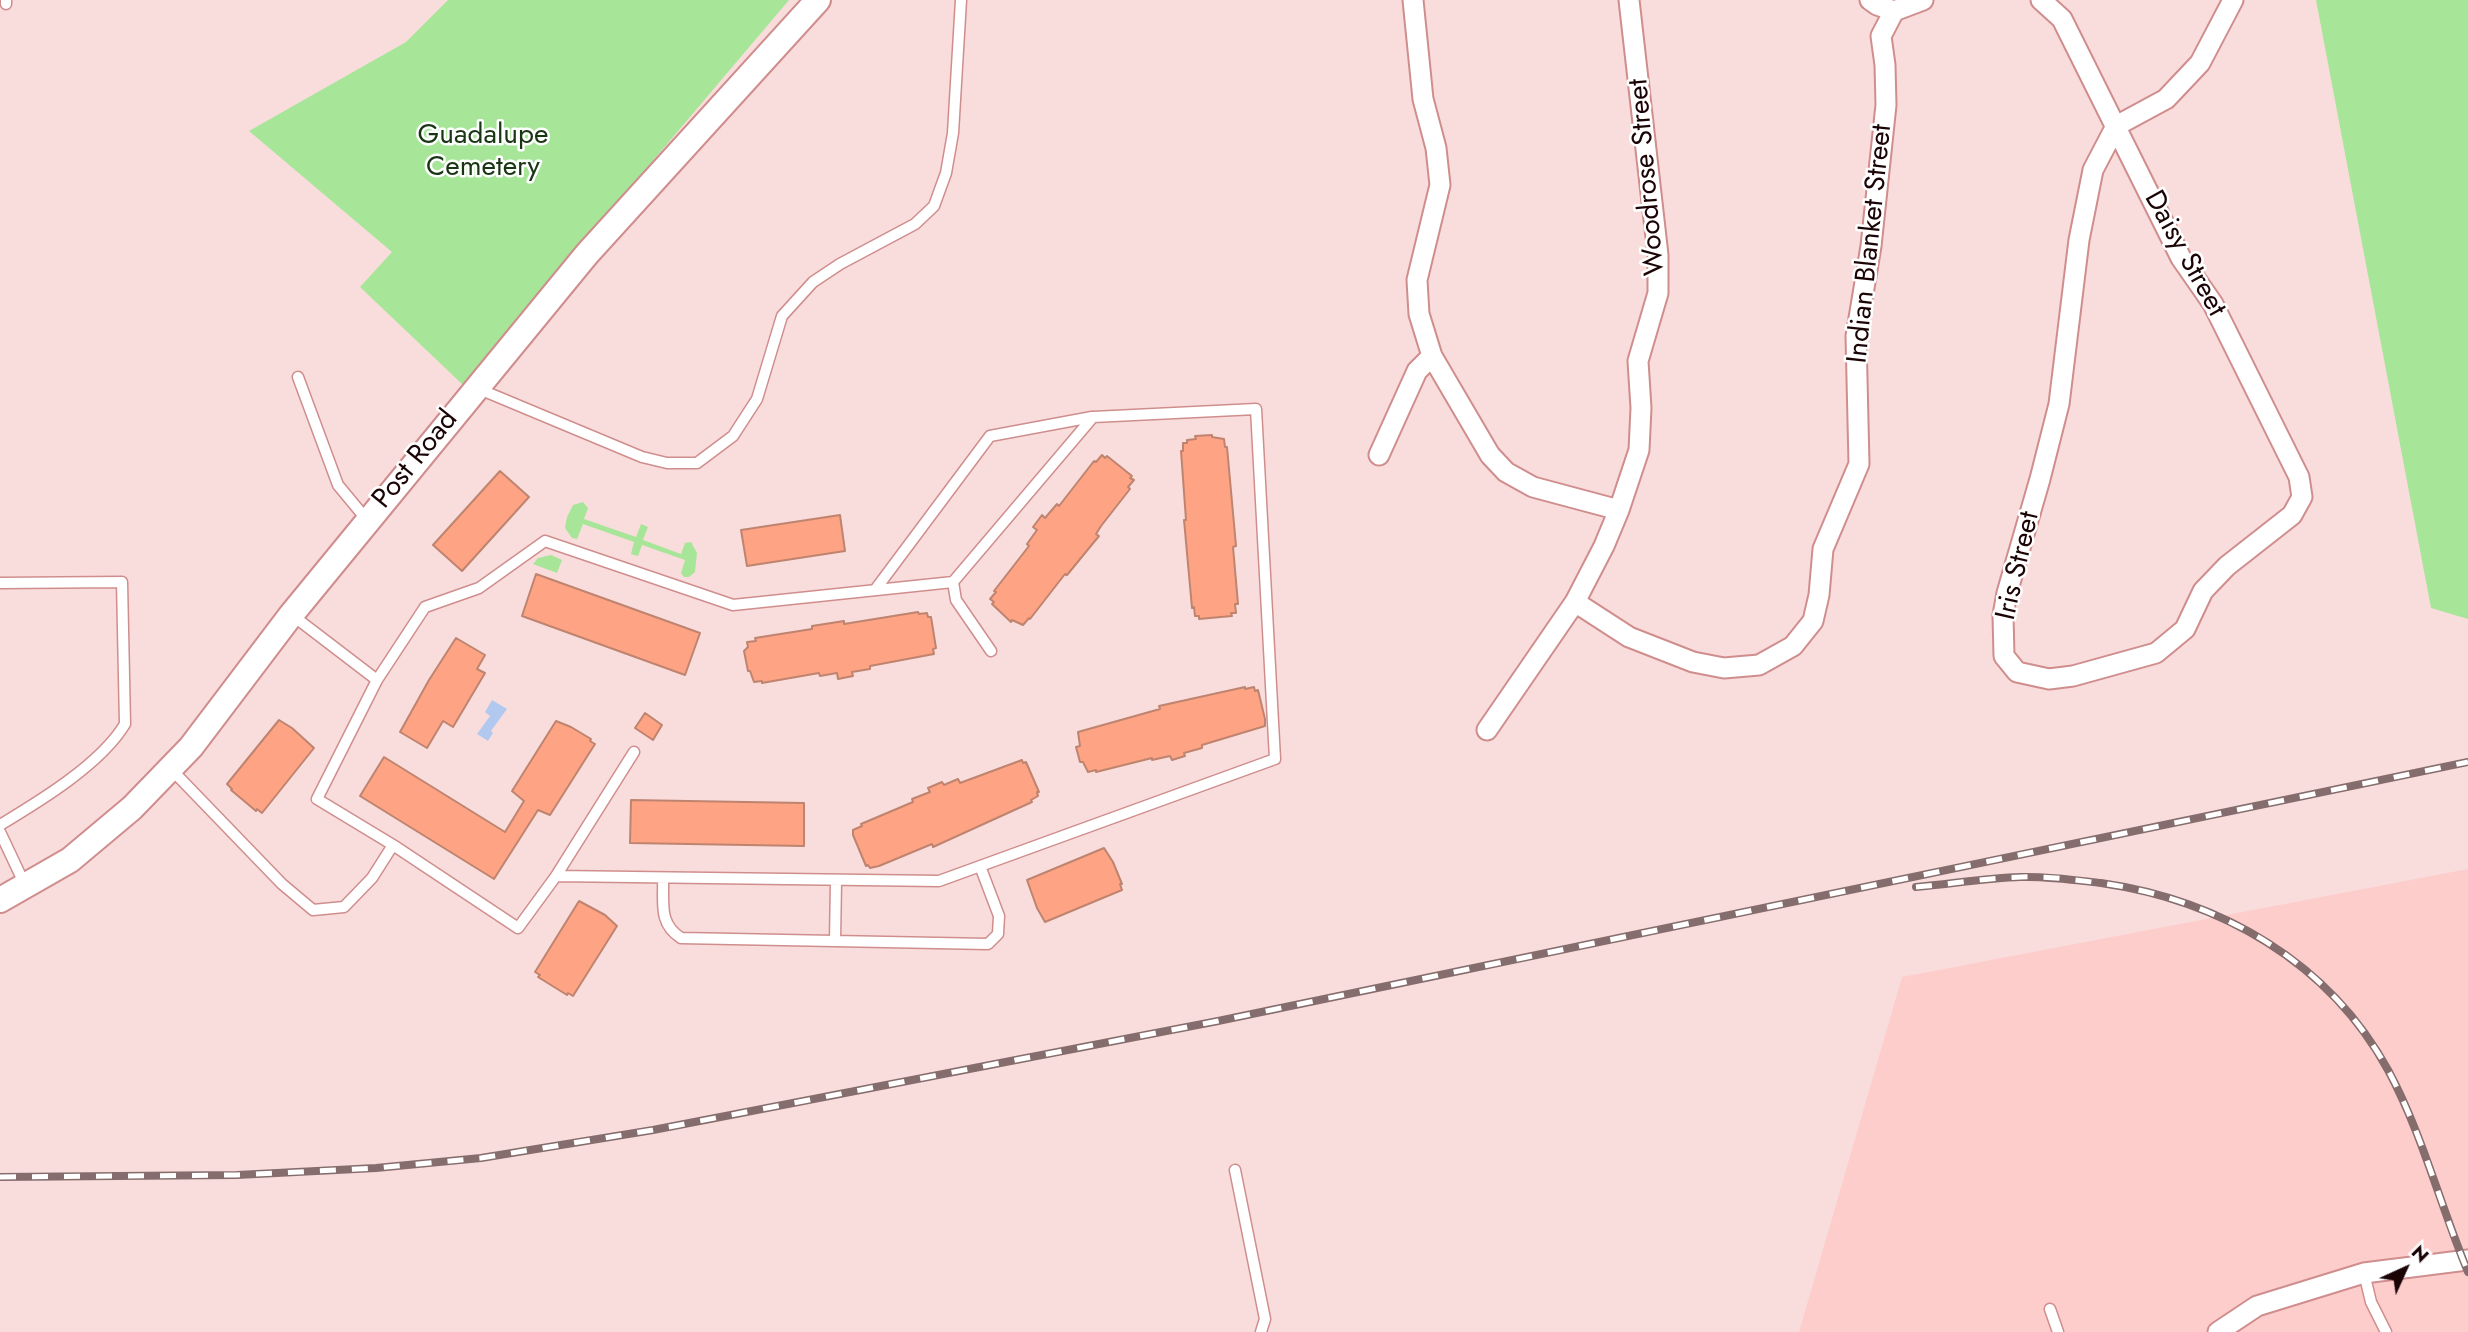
<!DOCTYPE html>
<style>
body{margin:0}
#map{position:relative;width:2468px;height:1332px;overflow:hidden;background:#f9dddc;font-family:Jost,sans-serif}
canvas{display:block}
.north{position:absolute;left:2370px;top:1234px;width:70px;height:70px;-webkit-text-stroke:5px #fff;paint-order:stroke;rotate:45deg;font-size:19px;font-weight:700;line-height:28px;text-align:center;color:#1a0405}
.north::after{content:'';display:block;margin:auto;width:24px;height:32px;background:#1a0405;clip-path:polygon(50% 0,100% 100%,50% 72%,0 100%)}
</style>
<div id="map">
<canvas width="2468" height="1332"></canvas>
<div class="north">N</div>
</div>
<script>
const ctx = document.querySelector('canvas').getContext('2d');
ctx.lineJoin = 'round';
function paint(path, color) { ctx.fillStyle = color; ctx.fill(path, 'evenodd'); }
function strokePath(path, color, width, dash) { ctx.strokeStyle = color; ctx.lineWidth = width; ctx.lineCap = dash ? 'butt' : 'round'; ctx.setLineDash(dash || []); ctx.stroke(path); }
function label(font, color, halo, rows, align = 'center') {
  ctx.font = font + ' Jost,sans-serif'; ctx.lineWidth = 5; ctx.setLineDash([]); ctx.textBaseline = 'middle'; ctx.strokeStyle = halo; ctx.fillStyle = color; for (const [text, x, y, turn = 0] of rows) {
    ctx.save(); ctx.translate(x, y); ctx.rotate((+turn || 0) * Math.PI / 180); ctx.textAlign = isNaN(turn) ? turn : align; if (halo) ctx.strokeText(text, 0, 0); ctx.fillText(text, 0, 0); ctx.restore();
  }
}
paint(new Path2D(`
 M 2468,869 L 2468,1332 L 1799,1332 L 1902,977 Z`), '#fdcdcc');
paint(new Path2D(`
 M 448,0 L 789,0 L 463,385 L 360,287 L 392,252 L 249,131 L 406,42 Z
 M 2316,0 L 2468,0 L 2468,619 L 2431,608 Z
 M 583,502 L 588,508 L 584,519 L 636,537 L 641,524 L 648,527 L 643,540 L 681,554 L 685,543 L 691,542 L 697,553 L 695,572 L 689,577 L 684,577 L 681,573 L 685,560 L 642,545 L 638,556 L 631,554 L 634,542 L 583,524 L 577,539 L 572,538 L 565,528 L 567,517 L 573,505 Z
 M 551,555 L 562,560 L 557,573 L 533,564 L 538,558 Z`), '#a7e598');
paint(new Path2D(`
 M 492,700 L 507,709 L 491,731 L 493,733 L 488,741 L 477,734 L 490,716 L 485,712 Z`), '#b2c9ef');
const building = new Path2D(`
 M 1212,435 L 1212,437 L 1224,439 L 1225,447 L 1227,447 L 1236,546 L 1233,547 L 1238,604 L 1235,604 L 1236,613 L 1231,613 L 1232,616 L 1199,619 L 1199,616 L 1195,616 L 1194,607 L 1192,608 L 1184,520 L 1186,520 L 1181,451 L 1183,451 L 1183,443 L 1187,443 L 1187,440 L 1196,439 L 1195,436 Z
 M 1102,455 L 1105,458 L 1107,456 L 1132,476 L 1130,478 L 1134,480 L 1128,487 L 1130,489 L 1101,526 L 1096,534 L 1099,536 L 1067,575 L 1065,574 L 1030,619 L 1029,618 L 1023,625 L 1012,620 L 1011,622 L 992,604 L 994,602 L 990,599 L 996,592 L 994,591 L 1029,546 L 1027,544 L 1037,530 L 1033,527 L 1042,515 L 1045,518 L 1057,504 L 1059,506 L 1094,461 L 1096,462 Z
 M 500,471 L 529,497 L 462,571 L 433,545 Z
 M 840,515 L 845,551 L 747,566 L 741,530 Z
 M 536,574 L 700,633 L 685,675 L 522,616 Z
 M 918,612 L 919,614 L 927,613 L 928,617 L 931,617 L 936,648 L 933,649 L 934,654 L 870,666 L 870,669 L 852,672 L 853,676 L 838,679 L 837,673 L 820,676 L 819,673 L 762,683 L 762,681 L 754,682 L 750,671 L 748,671 L 744,651 L 748,647 L 747,642 L 756,641 L 755,638 L 812,629 L 812,626 L 844,621 L 844,624 Z
 M 456,638 L 485,655 L 477,669 L 485,673 L 453,727 L 443,721 L 427,748 L 400,732 L 429,680 Z
 M 1245,687 L 1245,689 L 1254,687 L 1255,691 L 1258,690 L 1265,719 L 1265,726 L 1202,745 L 1202,748 L 1184,753 L 1185,756 L 1172,760 L 1170,756 L 1152,760 L 1152,758 L 1096,772 L 1096,770 L 1088,772 L 1083,762 L 1080,762 L 1076,747 L 1080,746 L 1078,732 L 1160,709 L 1159,706 Z
 M 645,713 L 662,725 L 653,740 L 635,728 Z
 M 279,720 L 292,728 L 314,748 L 262,813 L 257,809 L 256,811 L 231,790 L 232,789 L 227,784 Z
 M 556,721 L 571,727 L 591,739 L 590,741 L 595,744 L 550,815 L 538,810 L 494,879 L 360,796 L 384,757 L 505,832 L 524,801 L 512,791 Z
 M 1022,760 L 1023,763 L 1026,762 L 1039,792 L 1037,792 L 1038,796 L 1031,800 L 1032,802 L 933,847 L 932,844 L 879,866 L 870,868 L 868,865 L 866,866 L 853,835 L 853,830 L 862,826 L 861,824 L 913,802 L 912,799 L 930,792 L 928,788 L 942,782 L 944,785 L 958,779 L 960,783 Z
 M 631,800 L 804,803 L 804,846 L 630,843 Z
 M 1104,848 L 1113,862 L 1122,884 L 1120,884 L 1122,890 L 1045,922 L 1037,908 L 1027,880 Z
 M 579,901 L 605,915 L 617,926 L 573,996 L 568,993 L 567,995 L 538,977 L 540,975 L 535,972 Z`);
paint(building, '#fea384');
strokePath(building, '#bf846f', 2);
const service = new Path2D(`
 M 6,4 L 6,0
 M 298,377 L 338,485 L 367,520
 M 479,389 L 642,457 L 667,463 L 697,463 L 733,436 L 757,399 L 782,316 L 813,282 L 840,264 L 915,224 L 934,206 L 946,173 L 953,133 L 961,0
 M 953,582 L 956,600 L 991,651
 M 0,583 L 122,582 L 125,724 C 101,764 40,801 0,825
 M 875,590 L 990,436 L 1092,417
 M 292,615 L 377,680 L 317,799 L 393,845 L 518,928 L 556,876 L 939,881 L 1275,759 L 1256,409 L 1093,417 L 953,582 L 733,605 L 545,541 L 479,588 L 425,607 L 377,680
 M 171,769 L 282,884 L 313,910 L 344,907 L 372,878 L 393,845
 M 0,832 L 25,885
 M 556,876 L 634,752
 M 663,878 C 664,903 658,923 681,938 L 988,944 L 998,934 L 999,916 L 980,866
 M 835,941 L 836,881
 M 1235,1170 L 1265,1319 L 1261,1332
 M 2364,1273 L 2371,1302 L 2386,1332
 M 2050,1309 L 2058,1332`);
const minor = new Path2D(`
 M 1413,0 L 1423,99 L 1436,148 L 1440,185 L 1417,280 L 1419,314 L 1432,356 L 1490,455 L 1506,472 L 1533,487 L 1619,510
 M 1870,0 L 1877,5 L 1894,11 L 1923,0
 M 2041,0 L 2062,19 L 2181,258 L 2213,304 L 2299,477 L 2302,497 L 2292,515 L 2227,566 L 2203,591 L 2185,629 L 2156,653 L 2073,676 L 2049,679 L 2017,672 L 2004,656 L 2003,615 L 2007,593 L 2040,479 L 2059,404 L 2079,240 L 2093,170 L 2116,126 L 2166,99 L 2200,63 L 2233,0
 M 1379,455 L 1417,371 L 1432,356
 M 1575,602 L 1629,637 L 1693,662 L 1724,668 L 1759,665 L 1793,646 L 1813,621 L 1819,595 L 1823,549 L 1859,464 L 1856,336 L 1871,246 L 1886,105 L 1885,65 L 1881,36 L 1894,11
 M 1487,730 L 1575,602 L 1604,546 L 1619,510 L 1639,450 L 1641,408 L 1638,361 L 1658,293 L 1658,255 L 1629,0
 M 2218,1332 L 2257,1306 L 2364,1273 L 2468,1260`);
const tertiary = new Path2D(`
 M 0,900 L 70,860 L 132,808 L 191,747 L 291,615 L 587,254 L 818,0`);
strokePath(service, '#cf8e8d', 13);
strokePath(minor, '#cf8e8d', 23);
strokePath(tertiary, '#cf8e8d', 28);
strokePath(service, '#fff', 10);
strokePath(minor, '#fff', 19);
strokePath(tertiary, '#fff', 24);
const rail = new Path2D(`
 M 1916,887 C 1951,884 1986,878 2021,877 C 2048,876 2075,880 2101,883 C 2220,900 2329,962 2388,1070 C 2422,1133 2440,1205 2468,1272
 M 0,1177 L 237,1175 L 376,1168 L 481,1158 L 653,1130 L 1218,1021 L 2468,762`);
strokePath(rail, '#866d6d', 8);
strokePath(rail, '#fff', 5, [16]);
label('28px', '#193612', '#fff', [
 ["Guadalupe",483,136],
 ["Cemetery",483,168]
]);
label('28px', '#1a0405', '#fff', [
 ["Woodrose Street",1648,177,-95],
 ["Indian Blanket Street",1871,244,-84],
 ["Daisy Street",2184,254,61],
 ["Post Road",416,460,-51],
 ["Iris Street",2019,566,-77]
]);
</script>
